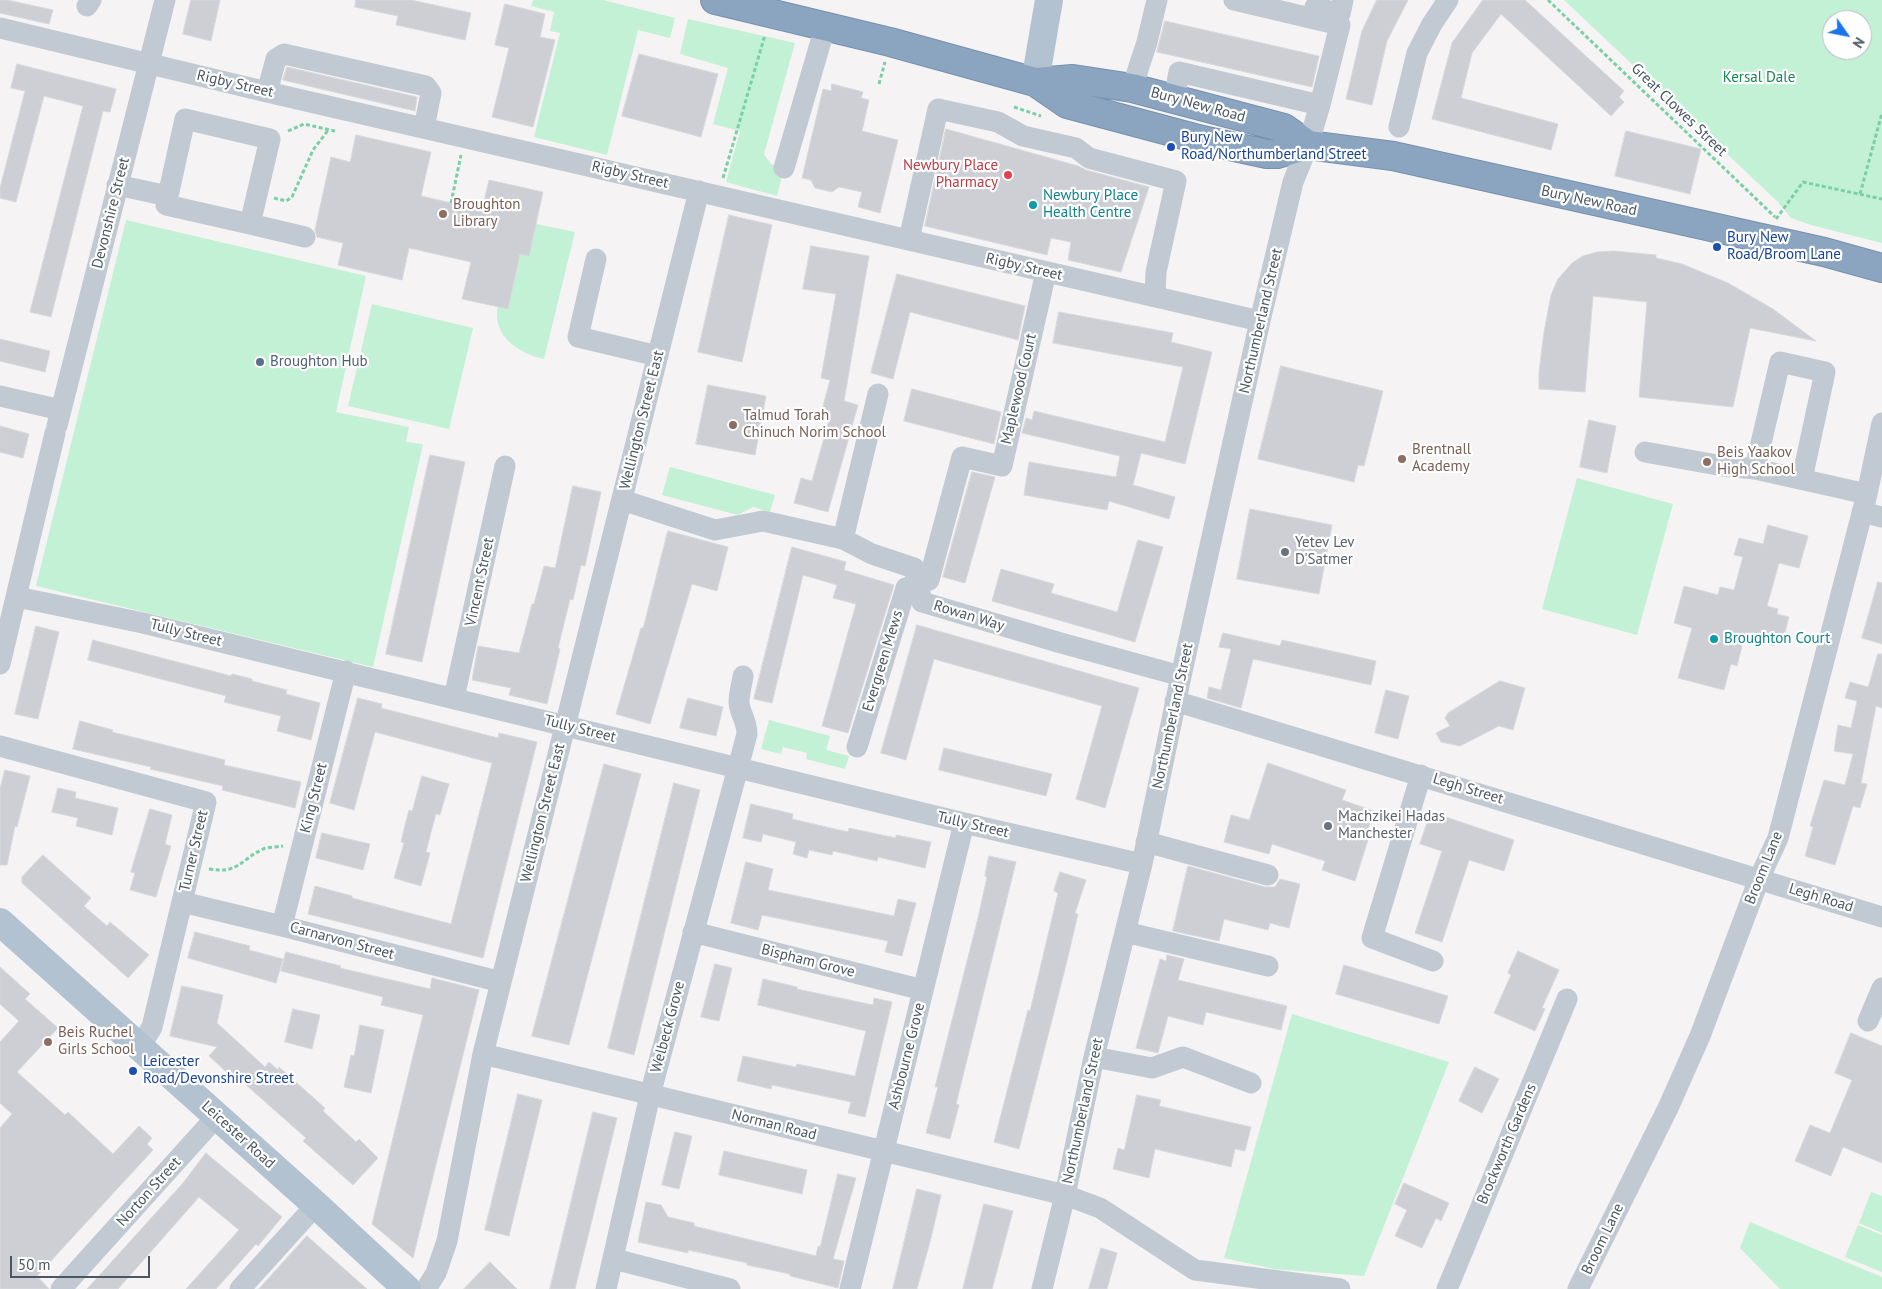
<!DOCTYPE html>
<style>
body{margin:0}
#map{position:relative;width:1882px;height:1289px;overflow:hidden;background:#f5f3f3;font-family:"PT Sans",sans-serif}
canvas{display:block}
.north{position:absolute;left:1822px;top:10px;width:50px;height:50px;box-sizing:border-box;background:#fff;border:1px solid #b7bbc0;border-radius:50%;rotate:123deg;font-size:14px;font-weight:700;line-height:20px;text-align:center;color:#4a5661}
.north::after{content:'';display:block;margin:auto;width:18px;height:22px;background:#1a73e8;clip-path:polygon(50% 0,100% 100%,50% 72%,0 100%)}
.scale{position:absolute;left:10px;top:1256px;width:140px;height:22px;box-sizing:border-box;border:2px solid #4a5661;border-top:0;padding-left:6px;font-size:15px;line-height:18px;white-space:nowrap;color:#4a5661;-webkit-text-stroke:4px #fff;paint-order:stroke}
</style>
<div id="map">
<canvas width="1882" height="1289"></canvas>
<div class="north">N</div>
<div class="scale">50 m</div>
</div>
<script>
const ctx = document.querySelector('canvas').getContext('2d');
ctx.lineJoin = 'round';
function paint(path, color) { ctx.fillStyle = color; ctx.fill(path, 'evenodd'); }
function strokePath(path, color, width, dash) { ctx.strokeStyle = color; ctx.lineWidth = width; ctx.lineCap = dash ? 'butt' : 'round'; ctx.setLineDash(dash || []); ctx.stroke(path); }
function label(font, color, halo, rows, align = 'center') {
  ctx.font = font + ' "PT Sans",sans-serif'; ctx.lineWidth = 4.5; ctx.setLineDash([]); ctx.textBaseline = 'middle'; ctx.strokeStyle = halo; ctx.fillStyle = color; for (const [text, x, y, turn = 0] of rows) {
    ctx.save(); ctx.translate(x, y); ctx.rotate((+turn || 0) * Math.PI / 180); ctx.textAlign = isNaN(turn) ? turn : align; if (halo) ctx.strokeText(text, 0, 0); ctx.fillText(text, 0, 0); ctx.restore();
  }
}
paint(new Path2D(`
 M 533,0 L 603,0 L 675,18 L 670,38 L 638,30 L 607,155 L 534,137 L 560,33 L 550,31 L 554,12 L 531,6 Z
 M 1564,0 L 1882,0 L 1882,243 L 1811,225 L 1791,218 L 1778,202 ZM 1832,20 L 1862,20 L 1862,50 L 1832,50 Z
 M 688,19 L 795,43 L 764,154 L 771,164 L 784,168 L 777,196 L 726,182 L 740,131 L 713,124 L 728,68 L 680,54 Z
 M 126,220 L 366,276 L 336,412 L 409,427 L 406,442 L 423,444 L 373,667 L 36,586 Z
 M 536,224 L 575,232 L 544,359 C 520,354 491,336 498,306 L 508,309 L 520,254 Z
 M 372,304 L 473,328 L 449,429 L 348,406 Z
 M 670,467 L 775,495 L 770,512 L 753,507 L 738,515 L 662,495 Z
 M 1577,478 L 1673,504 L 1637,635 L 1542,609 Z
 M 769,720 L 830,736 L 826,750 L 849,756 L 845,769 L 806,759 L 807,753 L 783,747 L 781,754 L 761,749 Z
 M 1292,1014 L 1449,1062 L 1364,1276 L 1274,1269 L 1224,1258 Z
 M 1871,1192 L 1882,1196 L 1882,1233 L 1859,1223 Z
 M 1750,1222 L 1882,1277 L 1882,1289 L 1780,1289 L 1740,1248 Z
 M 1858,1225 L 1882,1235 L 1882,1272 L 1845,1257 Z`), '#c3f1d5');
const building = new Path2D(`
 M 0,0 L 7,0 L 53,10 L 49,24 L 0,13 Z
 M 191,0 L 220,0 L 211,41 L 183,34 Z
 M 356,0 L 411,0 L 471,13 L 465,40 L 396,25 L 398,16 L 355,7 Z
 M 1377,0 L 1408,0 L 1387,41 L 1372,105 L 1346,99 L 1362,31 Z
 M 1483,0 L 1525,0 L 1624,91 L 1619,97 L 1624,102 L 1611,116 L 1501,14 L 1472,53 L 1461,98 L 1558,124 L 1551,150 L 1432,119 L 1452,43 Z
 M 505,4 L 545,14 L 540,37 L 555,40 L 533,127 L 492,117 L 509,48 L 495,45 Z
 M 1165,21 L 1319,56 L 1312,87 L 1157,52 Z
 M 639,54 L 718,74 L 701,137 L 622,116 Z
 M 17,64 L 116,89 L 110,112 L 103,111 L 51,317 L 30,312 L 83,106 L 44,96 L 16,202 L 0,198 L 0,188 L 25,91 L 11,88 Z
 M 287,67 L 417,97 L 415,111 L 283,80 Z
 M 832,84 L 863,92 L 861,98 L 869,100 L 862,131 L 898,140 L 880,213 L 858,207 L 862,192 L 839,187 L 832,192 L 815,188 L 811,180 L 802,178 L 823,89 L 831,91 Z
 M 946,129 L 1078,166 L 1086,170 L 1149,187 L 1121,272 L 1068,260 L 1071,242 L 1051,238 L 1047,255 L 925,226 Z
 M 1626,131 L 1701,149 L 1690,194 L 1615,176 Z
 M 356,135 L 431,152 L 421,196 L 482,210 L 489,180 L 543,192 L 529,256 L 520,254 L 508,309 L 462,299 L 471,262 L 409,248 L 402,280 L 338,265 L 343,243 L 317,237 L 315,230 L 331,157 L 350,162 Z
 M 729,215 L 772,225 L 742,362 L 698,352 Z
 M 811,246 L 869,256 L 844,401 L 858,405 L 828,512 L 794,503 L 801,478 L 812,481 L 829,420 L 820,417 L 830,380 L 821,378 L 836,294 L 803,289 Z
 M 1614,251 L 1656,255 L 1656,258 L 1682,264 L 1728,283 L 1773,309 L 1816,341 L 1750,328 L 1733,407 L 1639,397 L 1647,302 L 1593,296 L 1585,392 L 1539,389 L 1539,372 L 1544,332 L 1551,295 L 1558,279 L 1572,263 L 1583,256 L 1597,252 Z
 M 897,274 L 1025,306 L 1018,340 L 910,312 L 893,379 L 871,373 Z
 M 1059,312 L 1173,333 L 1171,342 L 1212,352 L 1185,464 L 1141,453 L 1133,485 L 1175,497 L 1169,519 L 1109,501 L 1107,510 L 1024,495 L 1029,462 L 1116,477 L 1120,456 L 1022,433 L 1026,418 L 1032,420 L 1034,411 L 1165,442 L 1183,367 L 1053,343 Z
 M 0,339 L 50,351 L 45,372 L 0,361 Z
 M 1281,366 L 1383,391 L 1364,466 L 1358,465 L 1354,482 L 1258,459 Z
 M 708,385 L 766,396 L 755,455 L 696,444 Z
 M 912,389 L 1001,412 L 994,444 L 904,421 Z
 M 1589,420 L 1616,426 L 1607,473 L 1580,467 Z
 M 0,426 L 29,434 L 23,458 L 0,452 Z
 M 430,455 L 465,462 L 422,662 L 386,654 Z
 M 972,472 L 995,477 L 965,583 L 943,577 Z
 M 573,486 L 601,492 L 585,566 L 581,565 L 573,600 L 570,599 L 558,648 L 560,649 L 547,704 L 509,695 L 511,688 L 472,680 L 478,646 L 519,653 L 532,604 L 534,604 L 544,566 L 555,568 Z
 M 1250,509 L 1332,525 L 1319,594 L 1237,579 Z
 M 1768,525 L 1808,536 L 1799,568 L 1779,563 L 1767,606 L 1778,609 L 1777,614 L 1789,617 L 1783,640 L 1777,638 L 1774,646 L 1744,638 L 1737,666 L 1731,664 L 1724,690 L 1678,678 L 1692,628 L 1674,623 L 1684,586 L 1718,595 L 1720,587 L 1734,590 L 1743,557 L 1734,555 L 1739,538 L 1763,544 Z
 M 668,531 L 728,547 L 717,591 L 692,584 L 650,724 L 616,714 L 641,628 L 643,628 Z
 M 1138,540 L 1163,547 L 1135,642 L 992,601 L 1001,569 L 1054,584 L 1051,593 L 1117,612 Z
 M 792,547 L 846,562 L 844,570 L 894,585 L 848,733 L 822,726 L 856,604 L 833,598 L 837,585 L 803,575 L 772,703 L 754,699 Z
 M 1878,582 L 1882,583 L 1882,644 L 1862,638 Z
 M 917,625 L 1139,688 L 1105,808 L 1076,799 L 1102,706 L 934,659 L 906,760 L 881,753 Z
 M 36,626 L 59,632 L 38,719 L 15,714 Z
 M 1223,633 L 1280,646 L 1282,640 L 1376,661 L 1371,685 L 1253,659 L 1241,708 L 1207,698 L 1209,687 L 1221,690 L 1231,649 L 1219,647 Z
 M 93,640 L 231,676 L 232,674 L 252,679 L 252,681 L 287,690 L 286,694 L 320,703 L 311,740 L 277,731 L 281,716 L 224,702 L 226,696 L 88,660 Z
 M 1878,654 L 1882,654 L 1882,708 L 1876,706 L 1861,783 L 1867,784 L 1860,808 L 1853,806 L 1835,865 L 1805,856 L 1813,827 L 1810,826 L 1824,780 L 1845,785 L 1853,754 L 1834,751 L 1838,725 L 1851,728 L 1857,701 L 1845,698 L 1850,682 L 1868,687 Z
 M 1500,681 L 1525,688 L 1513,730 L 1499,726 L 1460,746 L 1441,742 L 1436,733 L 1450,726 L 1445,718 L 1448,713 Z
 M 1386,690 L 1409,696 L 1398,739 L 1375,733 Z
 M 358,698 L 382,704 L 381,708 L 498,738 L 499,733 L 537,742 L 483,958 L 308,914 L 315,886 L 352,896 L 352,898 L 451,924 L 492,763 L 375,732 L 354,810 L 330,803 Z
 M 688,698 L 723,707 L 716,736 L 680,728 Z
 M 80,721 L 113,730 L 112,732 L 225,760 L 224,765 L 301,782 L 295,808 L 222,790 L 223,786 L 150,769 L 151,767 L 73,749 Z
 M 944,748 L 1052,774 L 1046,796 L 939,770 Z
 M 1268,763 L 1346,790 L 1342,800 L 1374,811 L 1365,839 L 1368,840 L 1355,881 L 1322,870 L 1325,861 L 1272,844 L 1269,854 L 1224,842 L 1231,815 L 1249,820 Z
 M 604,764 L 641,774 L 569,1045 L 532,1036 Z
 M 5,770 L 30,776 L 17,827 L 15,826 L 7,865 L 0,865 L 0,789 Z
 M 422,776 L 449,784 L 440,815 L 436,814 L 431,832 L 426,852 L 430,853 L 421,886 L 394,878 L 404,843 L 401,842 L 405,825 L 409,810 L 412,811 Z
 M 674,783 L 700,790 L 634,1055 L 608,1048 Z
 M 58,788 L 76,792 L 75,798 L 118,808 L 112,835 L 76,826 L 78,818 L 52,812 Z
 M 751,804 L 793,814 L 792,819 L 848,832 L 849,828 L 896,838 L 896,835 L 931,842 L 925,868 L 878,857 L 877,861 L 833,851 L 832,855 L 809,850 L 807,858 L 793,854 L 796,842 L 763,834 L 761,842 L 743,838 Z
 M 150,809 L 172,815 L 165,844 L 171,846 L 156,897 L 130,890 L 135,873 L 131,872 Z
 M 1431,812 L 1514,840 L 1504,871 L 1469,860 L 1442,942 L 1415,933 L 1442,851 L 1420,844 Z
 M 322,833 L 370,844 L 363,870 L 316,858 Z
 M 43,855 L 91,898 L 84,906 L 107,926 L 110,922 L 149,955 L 128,978 L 22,883 L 22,877 Z
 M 989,856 L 1016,862 L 956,1104 L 959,1105 L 950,1139 L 926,1133 L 938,1087 L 935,1087 L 978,918 L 987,877 L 985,876 Z
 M 746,862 L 773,869 L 768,890 L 894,916 L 898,899 L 916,903 L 902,956 L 885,952 L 888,941 L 762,915 L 758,930 L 731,923 Z
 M 1188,866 L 1265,887 L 1275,887 L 1280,879 L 1300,884 L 1289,928 L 1270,923 L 1268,930 L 1224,919 L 1219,941 L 1173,931 Z
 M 1060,872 L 1086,880 L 1075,913 L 1078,914 L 1066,965 L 1019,1149 L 994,1142 L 1028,1010 L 1030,1011 L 1058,893 L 1054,891 Z
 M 195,932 L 250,946 L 249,950 L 283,959 L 276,983 L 188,958 Z
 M 1518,951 L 1559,970 L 1542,1008 L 1545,1009 L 1535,1031 L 1494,1013 L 1511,975 L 1508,973 Z
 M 286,952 L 341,966 L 340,968 L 430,989 L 432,978 L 479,990 L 413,1258 L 372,1224 L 423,1015 L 381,1005 L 383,997 L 281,971 Z
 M 1167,955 L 1184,959 L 1178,980 L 1287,1006 L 1281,1030 L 1206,1012 L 1203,1025 L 1168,1016 L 1158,1053 L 1136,1048 L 1160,959 L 1166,961 Z
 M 715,964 L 732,968 L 719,1021 L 701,1017 Z
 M 1344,965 L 1448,996 L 1439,1024 L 1336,994 Z
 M 0,967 L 30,994 L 25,999 L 58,1028 L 17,1072 L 65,1115 L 68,1112 L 113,1154 L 139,1126 L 152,1138 L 147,1144 L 153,1150 L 37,1276 L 49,1289 L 0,1289 L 0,1128 L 12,1114 L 0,1103 L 0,1042 L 19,1021 L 0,1004 Z
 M 763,979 L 797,987 L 797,989 L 873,1005 L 874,998 L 892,1002 L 865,1117 L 848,1113 L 851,1102 L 772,1085 L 771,1089 L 737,1081 L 743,1056 L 796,1067 L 797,1064 L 855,1076 L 866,1031 L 758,1005 Z
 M 182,986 L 223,995 L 217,1023 L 265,1067 L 269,1062 L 278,1070 L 279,1067 L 325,1108 L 323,1111 L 356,1142 L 359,1139 L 378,1158 L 353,1185 L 303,1141 L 306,1138 L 236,1076 L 233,1078 L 209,1056 L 217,1047 L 170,1036 Z
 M 293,1009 L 320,1015 L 312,1049 L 285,1042 Z
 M 360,1025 L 384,1030 L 371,1093 L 344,1087 L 351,1055 L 354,1056 Z
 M 1851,1033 L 1882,1046 L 1882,1163 L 1843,1147 L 1831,1176 L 1795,1161 L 1810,1125 L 1830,1133 L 1852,1080 L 1835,1073 Z
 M 1475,1067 L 1499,1079 L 1482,1113 L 1459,1101 Z
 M 518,1094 L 542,1100 L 509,1236 L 485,1230 Z
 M 1137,1095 L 1161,1100 L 1159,1106 L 1251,1127 L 1245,1151 L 1235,1149 L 1231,1167 L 1155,1149 L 1149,1178 L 1113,1169 L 1118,1148 L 1124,1150 Z
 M 593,1112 L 617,1118 L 575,1289 L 550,1289 Z
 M 675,1132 L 692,1136 L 679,1189 L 662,1185 Z
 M 724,1151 L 807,1170 L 802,1194 L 719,1175 Z
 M 206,1153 L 282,1217 L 258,1246 L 256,1244 L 216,1289 L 186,1289 L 239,1230 L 199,1197 L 118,1289 L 87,1289 L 183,1183 Z
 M 838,1174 L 856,1178 L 833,1259 L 844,1261 L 838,1288 L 790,1276 L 790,1274 L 747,1265 L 747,1263 L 688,1250 L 688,1253 L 638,1242 L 646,1202 L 661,1205 L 668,1217 L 694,1223 L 694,1226 L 816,1256 L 818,1246 L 820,1247 Z
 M 1404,1183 L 1449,1203 L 1441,1221 L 1436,1218 L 1422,1248 L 1395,1236 L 1407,1210 L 1395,1204 Z
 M 917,1189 L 941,1195 L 931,1238 L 917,1289 L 893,1289 Z
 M 984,1204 L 1013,1211 L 992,1289 L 963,1289 Z
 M 307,1236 L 367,1289 L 259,1289 Z
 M 1101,1248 L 1117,1253 L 1107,1289 L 1089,1289 Z
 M 490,1262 L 517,1289 L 464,1289 Z`);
paint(building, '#cdcfd5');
strokePath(building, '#d7d9de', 1);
const highway = new Path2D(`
 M 715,0 L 890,42 L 1035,82 L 1073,79 L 1132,88 L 1284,128 L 1308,145 L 1393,156 L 1824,252 L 1882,268
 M 1035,82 L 1067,104 L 1202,140 L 1267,154 L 1277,154 L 1308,145`);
strokePath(highway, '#7690ad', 30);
strokePath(new Path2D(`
 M 1548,0 L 1775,217
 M 879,84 L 885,62
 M 1014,107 L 1041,116
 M 288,131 L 304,124 L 335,131
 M 723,178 L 765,35
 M 1860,194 L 1882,113
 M 274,198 L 286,201 L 292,197 L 313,150 L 329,129
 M 451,203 L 461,155
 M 1776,219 L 1803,182 L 1882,199
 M 209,869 C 239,874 240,860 263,849 C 269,847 277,847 283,846`), '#7ad0a6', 3, [4, 2.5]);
strokePath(new Path2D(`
 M 1234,0 L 1340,25 L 1320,105
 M 87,6 L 91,0
 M 1315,7 L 1340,14 L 1343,0
 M 0,28 L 267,92 L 1260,321
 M 1132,88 L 1147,42 L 1157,0
 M 267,92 L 276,59 L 284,54 L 426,86 L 431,93 L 424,128
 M 1399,127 L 1417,53 L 1432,24 L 1448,0
 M 784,168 L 825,27
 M 117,185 L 168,196 L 166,205 L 250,224 L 270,139 L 185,119 L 168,196
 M 250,224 L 305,237
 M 909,240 L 938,109 L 998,122 L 1023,136 L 1076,148 L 1089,158 L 1176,181 L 1156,272 L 1155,297
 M 596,259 L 578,337 L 658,356
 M 878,394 L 843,539 L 872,554 L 914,568 L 922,602 L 1061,643 L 1181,676
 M 0,396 L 61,410
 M 57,426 L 165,0
 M 1645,452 L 1723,466 L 1755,469
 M 1802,479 L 1825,372 L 1780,362 L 1755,469 L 1867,494
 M 622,500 L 715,530 L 763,521 L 843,539
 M 1862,512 L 1882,517
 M 17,597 L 143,623 L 964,823 L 1142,864
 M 0,664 L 55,433
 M 454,698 L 505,466
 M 1175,701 L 1882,917
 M 0,746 L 206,802 L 152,1027 L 140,1047
 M 857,747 L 906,588 L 929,580 L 962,457 L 1002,466 L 1046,272
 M 1421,775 L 1372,938 L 1433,961
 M 1146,842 L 1268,875
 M 182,902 L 282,926 L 501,982
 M 282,926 L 346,671
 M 693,932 L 923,990
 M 1125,932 L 1268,966
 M 1868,1021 L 1882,988
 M 483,1054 L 1065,1195 L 1100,1208 L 1195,1270 L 1340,1289
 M 1094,1057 L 1152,1068 L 1183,1057 L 1251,1083
 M 614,1259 L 730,1289
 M 61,1289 L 217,1116
 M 240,1289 L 316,1205
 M 426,1289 L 436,1273 L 447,1241 L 483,1054 L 699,191
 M 606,1289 L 650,1095 L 747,734 C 747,720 739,712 739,702 C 739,693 742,684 743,676
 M 850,1289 L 964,823
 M 1042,1289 L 1065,1195 L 1094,1057 L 1142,864 L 1181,676 L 1260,321 L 1293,182 L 1308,145 L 1320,105 L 1179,72 L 1174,99
 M 1447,1289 L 1567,999
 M 1578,1289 L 1668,1108 L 1700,1036 L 1759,879 L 1778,838 L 1867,494 L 1882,423`), '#c1cad2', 21);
strokePath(new Path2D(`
 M 1035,82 L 1049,0
 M 0,922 L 316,1205 L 407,1289`), '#b3c2d1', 28);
strokePath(highway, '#8ba5c1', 28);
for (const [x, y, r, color] of [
 [1171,147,5,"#1a4fb4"],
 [1008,175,5,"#e0444e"],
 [1033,205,5,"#0f9aa8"],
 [443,214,5,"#8d6e63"],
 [1717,247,5,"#1a4fb4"],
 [260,362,5,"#5c6f8a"],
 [733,425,5,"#8d6e63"],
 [1402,459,5,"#8d6e63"],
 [1707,462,5,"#8d6e63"],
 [1285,552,5,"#6b7280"],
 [1714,639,5,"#0f9aa8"],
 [1328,826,5,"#6b7280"],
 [48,1042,5,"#8d6e63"],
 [133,1071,5,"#1a4fb4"]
]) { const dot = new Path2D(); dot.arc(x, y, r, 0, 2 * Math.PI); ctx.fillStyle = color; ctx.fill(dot); strokePath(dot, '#fff', 2); }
label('15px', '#17864f', '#fff', [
 ["Kersal Dale",1759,78]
]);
label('15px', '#4a5661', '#fff', [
 ["Rigby Street",235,84,13],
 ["Bury New Road",1198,105,15],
 ["Great Clowes Street",1679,110,44],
 ["Rigby Street",630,175,13],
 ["Bury New Road",1589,201,12],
 ["Devonshire Street",111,213,-76],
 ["Rigby Street",1024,267,13],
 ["Northumberland Street",1261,321,-77],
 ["Maplewood Court",1019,389,-77],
 ["Wellington Street East",642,420,-76],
 ["Vincent Street",480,582,-78],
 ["Rowan Way",969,616,17],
 ["Tully Street",186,633,14],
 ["Evergreen Mews",883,661,-73],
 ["Northumberland Street",1173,716,-78],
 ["Tully Street",580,729,14],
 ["Legh Street",1468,789,17],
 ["King Street",314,798,-76],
 ["Wellington Street East",543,813,-76],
 ["Tully Street",973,825,13],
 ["Turner Street",194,851,-77],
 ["Broom Lane",1764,868,-68],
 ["Legh Road",1821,898,17],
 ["Carnarvon Street",342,941,15],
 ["Bispham Grove",808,961,14],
 ["Welbeck Grove",668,1027,-75],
 ["Ashbourne Grove",907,1056,-76],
 ["Northumberland Street",1083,1111,-78],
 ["Norman Road",774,1125,14],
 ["Leicester Road",238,1135,42],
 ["Brockworth Gardens",1507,1144,-67],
 ["Norton Street",149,1192,-48],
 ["Broom Lane",1603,1239,-64]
]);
label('15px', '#164399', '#fff', [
 ["Bury New",1181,138],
 ["Road/Northumberland Street",1181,155],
 ["Bury New",1727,238],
 ["Road/Broom Lane",1727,255],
 ["Leicester",143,1062],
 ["Road/Devonshire Street",143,1079]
], 'left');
label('15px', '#be3a42', '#fff', [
 ["Newbury Place",998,166],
 ["Pharmacy",998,183]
], 'right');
label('15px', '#0d838f', '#fff', [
 ["Newbury Place",1043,196],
 ["Health Centre",1043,213],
 ["Broughton Court",1724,639]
], 'left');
label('15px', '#785e54', '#fff', [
 ["Broughton",453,205],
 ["Library",453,222],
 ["Talmud Torah",743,416],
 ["Chinuch Norim School",743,433],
 ["Brentnall",1412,450],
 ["Academy",1412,467],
 ["Beis Yaakov",1717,453],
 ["High School",1717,470],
 ["Beis Ruchel",58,1033],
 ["Girls School",58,1050]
], 'left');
label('15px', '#4e5e75', '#fff', [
 ["Broughton Hub",270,362]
], 'left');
label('15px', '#5b616d', '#fff', [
 ["Yetev Lev",1295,543],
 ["D'Satmer",1295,560],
 ["Machzikei Hadas",1338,817],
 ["Manchester",1338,834]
], 'left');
</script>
